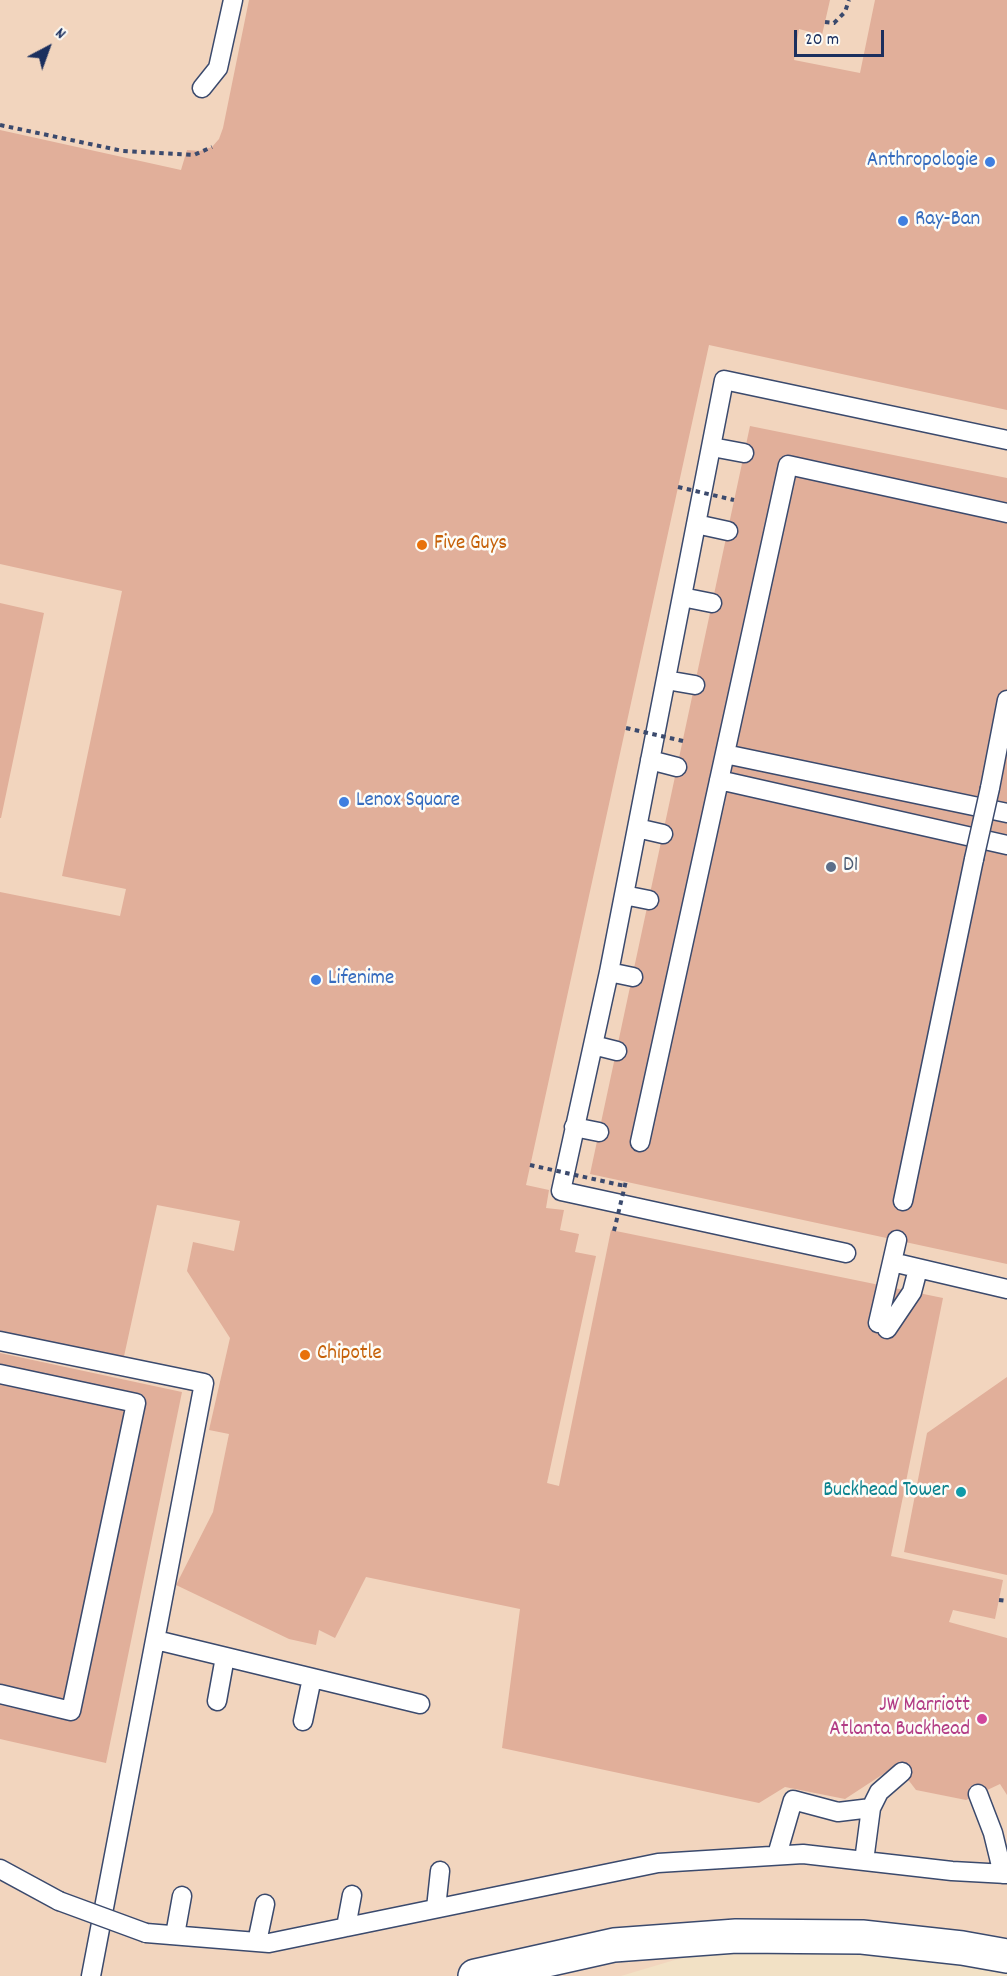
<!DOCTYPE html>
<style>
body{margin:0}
#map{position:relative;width:1007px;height:1976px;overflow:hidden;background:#f2e1c5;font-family:Dekko,sans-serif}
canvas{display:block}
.north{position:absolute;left:18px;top:18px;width:60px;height:60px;-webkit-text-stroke:4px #fdfcf7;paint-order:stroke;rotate:41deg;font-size:16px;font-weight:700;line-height:24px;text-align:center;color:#1b2f5e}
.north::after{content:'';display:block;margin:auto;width:21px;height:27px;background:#1b2f5e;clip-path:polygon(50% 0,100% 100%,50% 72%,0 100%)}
.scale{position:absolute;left:794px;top:30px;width:90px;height:27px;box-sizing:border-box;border:3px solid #1b2f5e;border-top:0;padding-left:8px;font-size:18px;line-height:21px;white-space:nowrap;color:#1b2f5e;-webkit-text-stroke:4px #fdfcf7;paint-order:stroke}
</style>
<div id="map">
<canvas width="1007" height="1976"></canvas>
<div class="north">N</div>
<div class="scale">20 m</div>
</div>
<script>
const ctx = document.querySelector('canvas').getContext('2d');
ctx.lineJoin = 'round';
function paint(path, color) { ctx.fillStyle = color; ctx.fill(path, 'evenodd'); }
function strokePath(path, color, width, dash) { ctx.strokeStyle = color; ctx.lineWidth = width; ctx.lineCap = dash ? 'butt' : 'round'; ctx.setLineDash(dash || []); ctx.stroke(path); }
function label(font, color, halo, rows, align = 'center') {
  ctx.font = font + ' Dekko,sans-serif'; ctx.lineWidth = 5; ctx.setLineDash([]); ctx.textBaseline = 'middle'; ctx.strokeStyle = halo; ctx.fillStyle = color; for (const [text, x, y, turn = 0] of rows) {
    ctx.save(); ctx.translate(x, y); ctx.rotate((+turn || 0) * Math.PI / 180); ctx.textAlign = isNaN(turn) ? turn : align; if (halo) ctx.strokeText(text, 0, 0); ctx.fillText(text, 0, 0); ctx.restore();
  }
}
paint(new Path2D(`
 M 0,0 L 1007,0 L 1007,1964 L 775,1930 L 621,1976 L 0,1976 Z`), '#f2d5be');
paint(new Path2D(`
 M 249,0 L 830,0 L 822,35 L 799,29 L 794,60 L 860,73 L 875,0 L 1007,0 L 1007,410 L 709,345 L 526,1185 L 549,1190 L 546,1208 L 564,1210 L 560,1230 L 579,1234 L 575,1252 L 596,1256 L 547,1483 L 559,1486 L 611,1230 L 943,1298 L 891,1556 L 1003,1580 L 995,1619 L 953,1610 L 949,1622 L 1007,1638 L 1007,1795 L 1000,1784 L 966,1800 L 916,1790 L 897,1765 L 845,1799 L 785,1787 L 759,1803 L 502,1748 L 520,1609 L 366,1577 L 335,1638 L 319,1630 L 316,1645 L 289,1639 L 176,1585 L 213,1512 L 229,1434 L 209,1430 L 230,1338 L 187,1271 L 193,1242 L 234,1251 L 240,1221 L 157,1205 L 123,1361 L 0,1333 L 0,892 L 120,916 L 126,889 L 62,876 L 122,591 L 0,564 L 0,130 L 181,170 L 187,150 L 200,151 L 212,147 L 219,139 L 223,128 Z
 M 750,426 L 1007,478 L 1007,1264 L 590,1174 Z
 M 0,603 L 44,613 L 1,818 L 0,818 Z
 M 0,1353 L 182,1392 L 106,1763 L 0,1739 Z
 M 1007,1377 L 1007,1575 L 904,1552 L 927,1433 Z`), '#e1af9a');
const lane = new Path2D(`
 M 202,88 L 218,68 L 233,0
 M 712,447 L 744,453
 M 696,524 L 728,531
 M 682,597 L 712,603
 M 666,680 L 695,685
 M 725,754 L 1007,813
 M 650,760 L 677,767
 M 719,780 L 1007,845
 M 990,788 L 1007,700
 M 637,828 L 663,834
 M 624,895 L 649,900
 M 609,972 L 633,977
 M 593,1045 L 617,1051
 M 574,1127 L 599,1132
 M 640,1142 L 788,465 L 1007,513
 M 903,1201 L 974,859
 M 897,1240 L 892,1262 L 1007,1289
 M 846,1253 L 561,1191 L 609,972 L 724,380 L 1007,440
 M 878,1323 L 892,1262
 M 887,1329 L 912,1292 L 918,1269
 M 0,1341 L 204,1383 L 91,1976
 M 0,1374 L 136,1403 L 71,1711 L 0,1694
 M 156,1640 L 420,1704
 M 217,1701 L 225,1657
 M 303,1721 L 312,1678
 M 978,1794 L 993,1833 L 1003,1874
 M 871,1808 L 879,1792 L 902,1772
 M 777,1855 L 793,1800 L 838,1812 L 871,1808 L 864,1861
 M 0,1869 L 59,1901
 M 436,1908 L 440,1871
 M 346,1927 L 352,1895
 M 146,1933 L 269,1943 L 658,1863 L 803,1854 L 952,1871 L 1007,1874
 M 175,1935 L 182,1896
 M 257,1942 L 265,1904`);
const secondary = new Path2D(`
 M 475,1976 L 614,1945 L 736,1936 L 862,1937 L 962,1948 L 1007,1956`);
strokePath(lane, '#3b4a6d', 21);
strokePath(secondary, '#3b4a6d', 36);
strokePath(new Path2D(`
 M 825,22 L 834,23 L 845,12 L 849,0
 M 0,125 L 123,151 L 194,155 L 212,147
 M 999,1600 L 1007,1601`), '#3b4a6d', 4, [4.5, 4.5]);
strokePath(lane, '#fff', 18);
strokePath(secondary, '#fff', 33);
const laneBridge = new Path2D(`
 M 974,859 L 990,788
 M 59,1901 L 146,1933`);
strokePath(laneBridge, '#3b4a6d', 21, []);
strokePath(new Path2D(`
 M 678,487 L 734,500
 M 626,728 L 683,741
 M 530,1165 L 625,1186
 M 614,1231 L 626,1181`), '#3b4a6d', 4, [4.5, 4.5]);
strokePath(laneBridge, '#fff', 18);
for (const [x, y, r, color] of [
 [990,162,6,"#3f7fe0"],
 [903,221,6,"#3f7fe0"],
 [422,545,6,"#e8710a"],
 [344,802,6,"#3f7fe0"],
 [831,867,6,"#5c6f8a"],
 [316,980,6,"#3f7fe0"],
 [305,1355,6,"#e8710a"],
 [961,1492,6,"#0f9aa8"],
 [982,1719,6,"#d1479c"]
]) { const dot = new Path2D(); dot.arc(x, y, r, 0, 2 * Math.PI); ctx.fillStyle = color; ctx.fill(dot); strokePath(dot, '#fdfcf7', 2); }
label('21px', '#366cbe', '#fdfcf7', [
 ["Anthropologie",978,162,"right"],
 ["Ray-Ban",915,221],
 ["Lenox Square",356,802],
 ["Lifenime",328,980]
], 'left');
label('21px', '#c56008', '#fdfcf7', [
 ["Five Guys",434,545],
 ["Chipotle",317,1355]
], 'left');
label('21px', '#4e5e75', '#fdfcf7', [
 ["D1",843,867]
], 'left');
label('21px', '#0d838f', '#fdfcf7', [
 ["Buckhead Tower",949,1492]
], 'right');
label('21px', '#b23c85', '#fdfcf7', [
 ["JW Marriott",970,1707],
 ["Atlanta Buckhead",970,1731]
], 'right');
</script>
